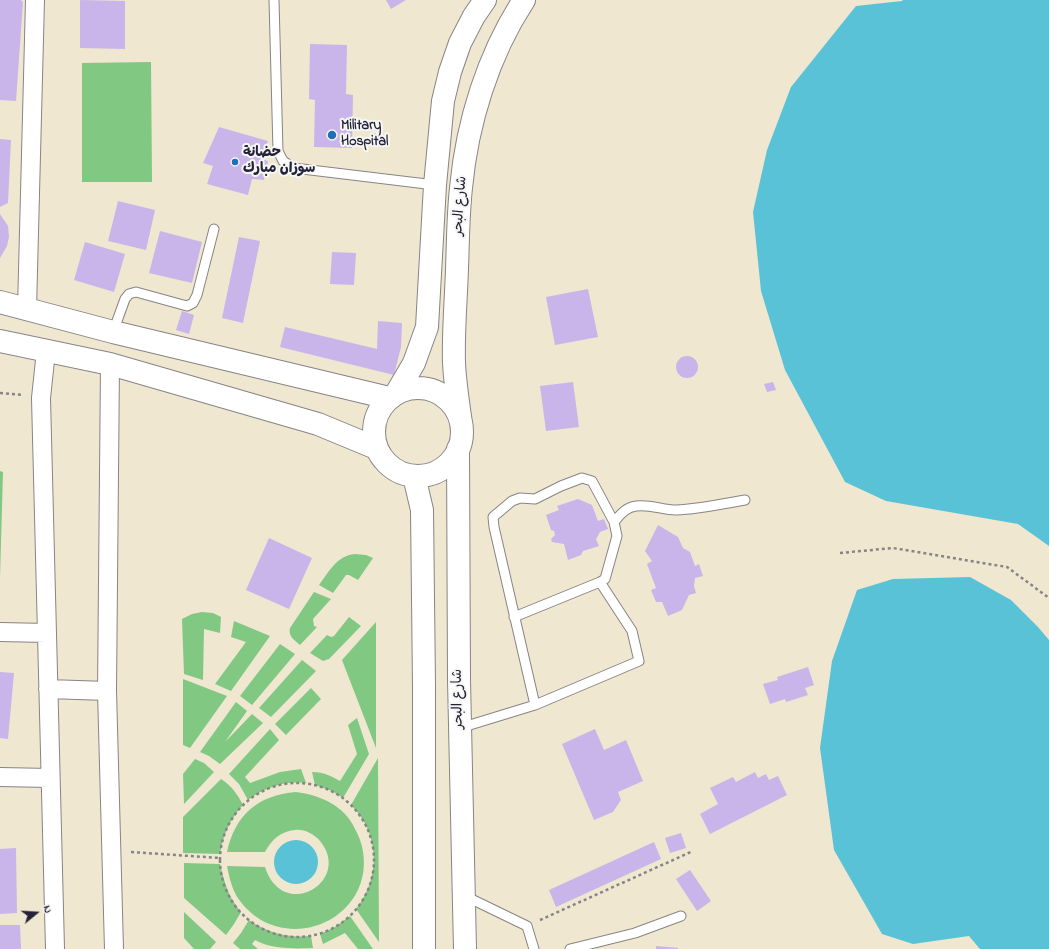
<!DOCTYPE html>
<meta charset="utf-8">
<style>
body{margin:0}
#map{position:relative;width:1049px;height:949px;overflow:hidden;background:#efe7d0;font-family:"Indie Flower",sans-serif}
canvas{display:block}
.north{position:absolute;left:16px;top:893px;width:40px;height:40px;-webkit-text-stroke:3px #f6f6f2;paint-order:stroke;rotate:72deg;font-size:11px;font-weight:700;line-height:16px;text-align:center;color:#22223b}
.north::after{content:'';display:block;margin:auto;width:14px;height:18px;background:#22223b;clip-path:polygon(50% 0,100% 100%,50% 72%,0 100%)}
</style>
<div id="map">
<canvas width="1049" height="949"></canvas>
<div class="north">N</div>
</div>
<script>
const ctx = document.querySelector('canvas').getContext('2d');
ctx.lineJoin = 'round';
function paint(path, color) { ctx.fillStyle = color; ctx.fill(path, 'evenodd'); }
function strokePath(path, color, width, dash) { ctx.strokeStyle = color; ctx.lineWidth = width; ctx.lineCap = dash ? 'butt' : 'round'; ctx.setLineDash(dash || []); ctx.stroke(path); }
function label(font, color, halo, rows, align = 'center') {
  ctx.font = font + ' "Indie Flower","Playpen Sans Arabic",sans-serif'; ctx.lineWidth = 4; ctx.setLineDash([]); ctx.textBaseline = 'middle'; ctx.strokeStyle = halo; ctx.fillStyle = color; for (const [text, x, y, turn = 0] of rows) {
    ctx.save(); ctx.translate(x, y); ctx.rotate((+turn || 0) * Math.PI / 180); ctx.textAlign = isNaN(turn) ? turn : align; if (halo) ctx.strokeText(text, 0, 0); ctx.fillText(text, 0, 0); ctx.restore();
  }
}
paint(new Path2D(`
 M 151,62 L 152,182 L 82,182 L 82,63 Z
 M 0,471 L 3,472 L 0,578 Z
 M 355,554 L 366,555 L 373,558 L 358,580 L 349,575 L 346,575 L 333,593 L 319,585 C 329,572 336,556 355,554 Z
 M 314,592 L 331,599 L 313,619 L 314,626 L 317,627 L 300,645 C 294,640 288,636 290,628 Z
 M 202,612 L 213,613 L 221,617 L 220,633 L 204,629 L 203,680 L 184,674 L 182,619 L 192,614 Z
 M 349,617 L 361,626 L 329,659 L 323,661 L 310,653 L 327,635 L 331,637 L 334,636 Z
 M 234,621 L 270,636 L 231,691 L 215,684 L 246,642 L 231,637 Z
 M 376,622 L 376,748 L 342,660 Z
 M 280,644 L 295,654 L 252,705 L 240,696 Z
 M 302,660 L 316,671 L 271,717 L 259,708 Z
 M 183,679 L 227,696 L 190,748 L 183,745 Z
 M 311,688 L 321,699 L 286,735 L 275,724 Z
 M 236,702 L 247,711 L 225,742 L 252,714 L 263,723 L 220,764 L 209,756 L 200,752 Z
 M 357,718 L 369,754 L 343,798 L 332,791 L 315,785 L 312,772 C 324,772 331,776 340,781 L 357,754 L 348,725 Z
 M 270,729 L 279,740 L 245,777 L 250,783 L 280,772 L 301,769 L 306,783 C 284,781 266,787 248,800 L 239,784 L 229,774 Z
 M 378,758 L 379,942 L 356,909 C 381,877 380,834 351,805 Z
 M 195,759 L 204,763 L 214,772 L 184,804 L 183,774 Z
 M 221,779 C 231,785 238,795 243,805 C 230,819 223,835 220,854 L 183,853 L 183,817 Z
 M 296,792 C 320,795 345,806 355,829 C 359,836 362,844 363,852 C 372,909 310,947 261,920 C 251,914 242,905 236,895 C 231,885 229,876 227,866 L 265,867 C 283,923 353,881 320,841 C 314,834 304,829 295,830 C 281,831 271,840 265,852 L 227,852 C 235,815 258,795 296,792 Z
 M 184,863 L 220,864 C 225,884 228,896 241,912 L 234,924 L 226,935 L 184,898 Z
 M 184,912 L 216,942 L 210,949 L 194,949 L 184,938 Z
 M 350,916 L 373,949 L 358,949 L 345,933 L 323,944 L 320,934 L 335,927 Z
 M 249,920 C 268,933 287,938 311,936 L 313,948 C 294,949 271,949 255,940 L 252,944 L 258,949 L 240,949 L 233,943 L 241,933 Z`), '#81c883');
paint(new Path2D(`
 M 903,0 L 1049,0 L 1049,546 L 1018,524 L 886,501 L 845,482 L 785,370 L 761,291 L 753,212 L 767,150 L 791,87 L 856,6 L 902,1 Z
 M 970,577 L 1011,600 L 1038,627 L 1049,640 L 1049,949 L 980,949 L 969,936 L 913,944 L 882,934 L 834,850 L 820,748 L 832,661 L 857,590 L 893,579 Z
 M274 862a22 22 0 1 1 44 0a22 22 0 1 1-44 0Z`), '#5ac2d6');
paint(new Path2D(`
 M 0,0 L 21,0 L 23,2 L 16,101 L 0,100 Z
 M 80,0 L 125,1 L 125,49 L 80,48 Z
 M 386,0 L 406,0 L 391,9 Z
 M 310,44 L 347,45 L 346,94 L 353,95 L 352,148 L 314,147 L 315,100 L 309,99 Z
 M 219,127 L 268,141 L 261,159 L 268,161 L 264,180 L 252,179 L 248,195 L 207,184 L 213,166 L 203,163 Z
 M 0,139 L 11,140 L 8,203 L 0,207 Z
 M 118,201 L 155,210 L 146,250 L 108,241 Z
 M 0,214 L 8,226 L 9,237 L 7,246 L 0,258 Z
 M 160,231 L 202,242 L 192,283 L 149,273 Z
 M 239,237 L 260,241 L 243,323 L 222,318 Z
 M 85,242 L 125,254 L 114,292 L 74,280 Z
 M 332,252 L 356,253 L 354,285 L 330,284 Z
 M 588,289 L 598,337 L 555,345 L 546,297 Z
 M 182,311 L 194,315 L 189,334 L 176,330 Z
 M 378,321 L 402,323 L 401,347 L 394,375 L 280,347 L 285,327 L 377,349 Z
 M676 367a11 11 0 1 1 22 0a11 11 0 1 1-22 0Z
 M 573,382 L 579,427 L 546,431 L 540,386 Z
 M 773,382 L 776,390 L 767,392 L 764,384 Z
 M 578,499 L 592,505 L 598,521 L 604,519 L 608,529 L 600,532 L 596,539 L 599,546 L 583,551 L 581,555 L 568,560 L 564,544 L 552,542 L 551,539 L 555,535 L 554,531 L 551,530 L 546,515 L 559,510 L 557,506 Z
 M 658,525 L 678,537 L 683,548 L 690,552 L 695,566 L 699,564 L 703,576 L 695,578 L 694,586 L 696,593 L 689,595 L 682,610 L 668,616 L 662,602 L 656,602 L 651,590 L 656,588 L 647,564 L 652,561 L 645,551 Z
 M 269,538 L 312,558 L 289,609 L 246,590 Z
 M 808,667 L 814,685 L 805,688 L 808,695 L 786,702 L 785,699 L 770,704 L 763,684 L 778,680 L 777,677 Z
 M 0,672 L 14,673 L 8,739 L 0,738 Z
 M 595,729 L 604,750 L 626,740 L 643,781 L 618,792 L 621,800 L 613,812 L 594,820 L 562,744 Z
 M 755,772 L 758,778 L 766,774 L 769,780 L 778,776 L 787,795 L 710,834 L 700,814 L 718,804 L 710,788 L 733,777 L 736,782 Z
 M 681,833 L 686,848 L 670,853 L 665,838 Z
 M 654,842 L 661,859 L 556,907 L 549,890 Z
 M 16,848 L 17,913 L 0,914 L 0,849 Z
 M 690,870 L 711,901 L 697,911 L 676,879 Z
 M 0,925 L 20,925 L 21,949 L 0,949 Z
 M 656,946 L 678,948 L 678,949 L 656,949 Z`), '#c9b5ea');
const lane = new Path2D(`
 M 274,0 L 278,151 L 283,161 L 294,168 L 435,185
 M 113,332 L 125,299 L 129,294 L 136,292 L 187,306 L 193,303 L 197,295 L 214,229
 M 514,617 L 600,582
 M 535,705 L 494,527 L 493,517 L 512,501 L 520,498 L 535,499 L 561,486 L 582,478 L 592,481 L 614,522
 M 460,728 L 535,705 L 639,661 L 632,631 L 600,582 L 605,579 L 617,536 L 614,522 C 620,515 626,507 636,506 C 650,504 663,510 676,510 C 699,509 722,504 745,500
 M 465,896 L 527,926 L 534,949
 M 570,949 L 635,933 L 681,916`);
const street = new Path2D(`
 M 27,309 L 35,0
 M 46,351 L 41,398 L 55,949
 M 110,364 L 107,691 L 114,949
 M 0,632 L 47,633
 M 48,689 L 107,691
 M 0,777 L 50,778`);
const secondary = new Path2D(`
 M 0,302 L 113,332 L 389,398
 M 0,341 L 110,364 L 318,424 L 376,448
 M374 432a44 44 0 1 1 88 0a44 44 0 1 1-88 0Z
 M 397,392 L 414,363 L 427,327 L 435,185 L 443,101 L 450,72 L 460,43 L 474,16 L 485,0
 M 461,423 C 458,403 455,383 454,363 C 453,332 456,300 457,269 C 458,242 458,215 461,188 C 467,123 488,55 524,0
 M 458,449 L 459,680 L 465,949
 M 414,476 L 422,510 L 424,686 L 424,949`);
strokePath(lane, '#888486', 11);
strokePath(street, '#888486', 20);
strokePath(secondary, '#888486', 24);
strokePath(new Path2D(`
 M 0,393 L 23,395
 M 840,553 L 893,548 L 1007,567 L 1049,598
 M220 860a77 77 0 1 1 154 0a77 77 0 1 1-154 0Z
 M 131,852 L 220,858
 M 540,920 L 693,851`), '#888486', 2.5, [3, 3]);
strokePath(lane, '#fff', 9);
strokePath(street, '#fff', 18);
strokePath(secondary, '#fff', 22);
for (const [x, y, r, color] of [
 [332,135,5,"#1f6fb2"],
 [235,162,4,"#1f6fb2"]
]) { const dot = new Path2D(); dot.arc(x, y, r, 0, 2 * Math.PI); ctx.fillStyle = color; ctx.fill(dot); strokePath(dot, '#f6f6f2', 1.5); }
label('bold 14px', '#22223b', '#f6f6f2', [
 ["Military",341,127],
 ["Hospital",341,143],
 ["حضانة",243,154],
 ["سوزان مبارك",243,170]
], 'left');
label('14px', '#22223b', '#f6f6f2', [
 ["شارع البحر",461,206,-86],
 ["شارع البحر",459,699,-91]
]);
</script>
